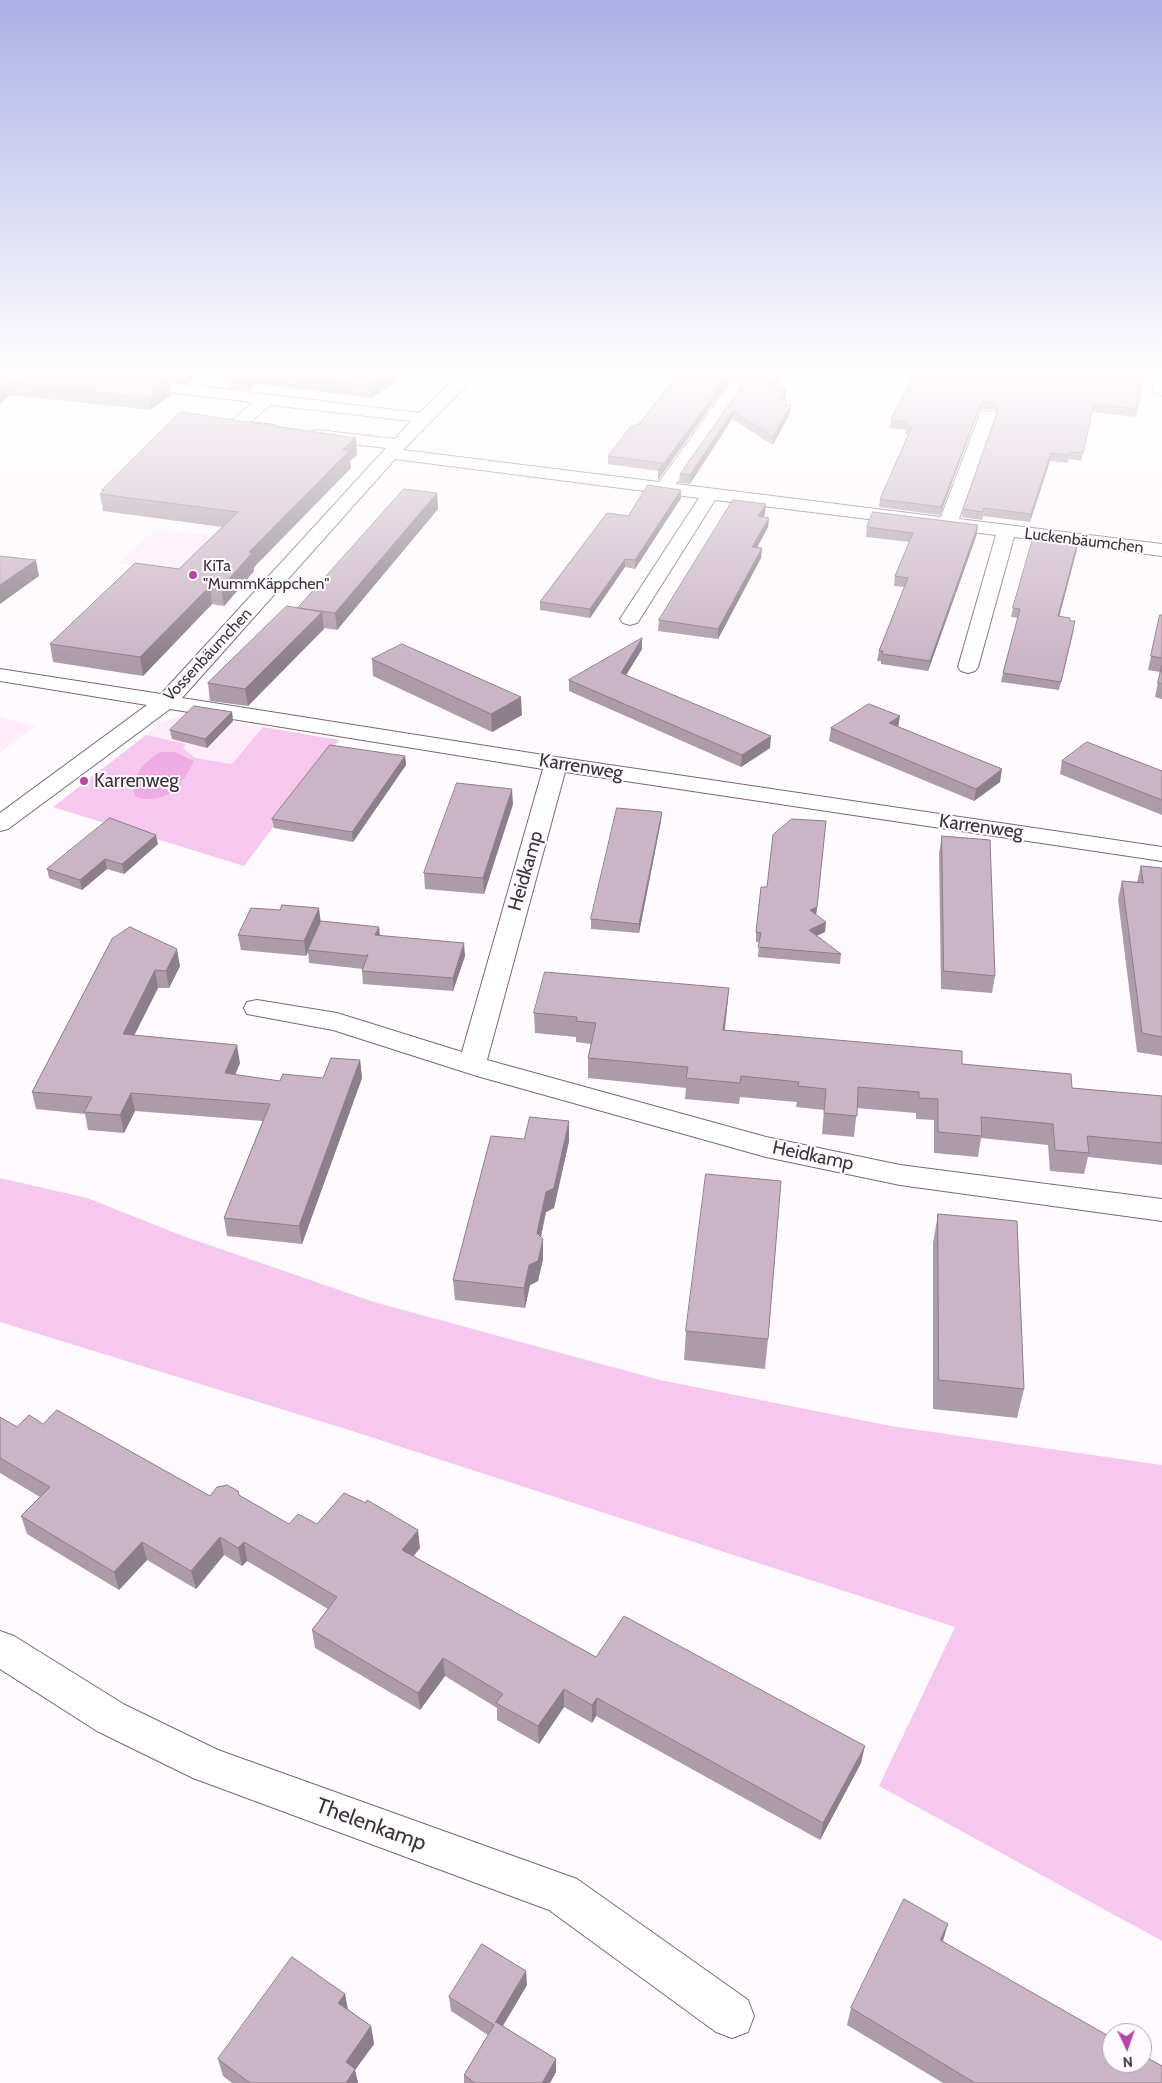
<!DOCTYPE html>
<meta charset="utf-8">
<style>
body{margin:0}
#map{position:relative;width:1162px;height:2083px;overflow:hidden;background:#fefafd;font-family:Cabin,sans-serif}
canvas{display:block}
.north{position:absolute;left:1102px;top:2023px;width:50px;height:50px;box-sizing:border-box;background:#fefafd;border:1px solid #b1abaf;border-radius:50%;rotate:177deg;font-size:14px;font-weight:700;line-height:20px;text-align:center;color:#3d343b}
.north::after{content:'';display:block;margin:auto;width:18px;height:22px;background:#b448a7;clip-path:polygon(50% 0,100% 100%,50% 72%,0 100%)}
</style>
<div id="map">
<canvas width="1162" height="2083"></canvas>
<div class="north">N</div>
</div>
<script>
const ctx = document.querySelector('canvas').getContext('2d');
ctx.lineJoin = 'round';
function paint(path, color) { ctx.fillStyle = color; ctx.fill(path, 'evenodd'); }
function strokePath(path, color, width, dash) { ctx.strokeStyle = color; ctx.lineWidth = width; ctx.lineCap = dash ? 'butt' : 'round'; ctx.setLineDash(dash || []); ctx.stroke(path); }
function label(font, color, halo, rows, align = 'center') {
  ctx.font = font + ' Cabin,sans-serif'; ctx.lineWidth = 4; ctx.setLineDash([]); ctx.textBaseline = 'middle'; ctx.strokeStyle = halo; ctx.fillStyle = color; for (const [text, x, y, turn = 0] of rows) {
    ctx.save(); ctx.translate(x, y); ctx.rotate((+turn || 0) * Math.PI / 180); ctx.textAlign = isNaN(turn) ? turn : align; if (halo) ctx.strokeText(text, 0, 0); ctx.fillText(text, 0, 0); ctx.restore();
  }
}
paint(new Path2D(`
 M 155,530 L 215,535 L 282,538 L 253,570 L 259,571 L 225,607 L 213,605 L 201,616 L 113,604 L 139,566 L 119,563 Z
 M 188,715 L 263,727 L 232,764 L 195,758 L 183,748 L 186,744 L 146,735 L 164,721 Z
 M 0,717 L 35,726 L 0,753 Z`), '#feecfa');
paint(new Path2D(`
 M 263,727 L 339,740 L 244,866 L 53,807 L 146,735 L 186,744 L 183,748 L 195,758 L 232,764 Z
 M 0,1178 L 87,1198 L 183,1236 L 374,1302 L 660,1380 L 891,1426 L 1162,1465 L 1162,1941 L 879,1786 L 955,1627 L 352,1431 L 0,1322 Z`), '#f7c8ef');
paint(new Path2D(`
 M 161,752 L 175,752 L 194,761 C 184,780 175,797 151,799 C 144,799 141,800 135,796 C 130,775 145,761 161,752 Z`), '#efabe3');
const minor = new Path2D(`
 M 463,371 L 480,371 L 403,450 L 659,482 L 730,384 L 736,382 L 744,387 L 676,484 L 941,517 L 980,414 L 982,411 L 994,411 L 996,414 L 959,519 L 1162,544 L 1162,556 L 1014,537 L 978,667 L 975,671 L 968,673 L 961,671 L 958,667 L 996,535 L 715,500 L 640,619 L 637,623 L 630,625 L 623,623 L 620,619 L 699,498 L 395,459 L 182,698 L 556,757 L 1162,847 L 1162,861 L 565,772 L 487,1060 L 766,1137 L 900,1165 L 1162,1199 L 1162,1221 L 900,1185 L 766,1157 L 477,1076 L 333,1030 L 247,1014 L 244,1008 L 247,1002 L 257,1000 L 337,1013 L 462,1052 L 543,769 L 170,709 L 8,829 L 0,831 L 0,813 L 147,705 L 0,681 L 0,669 L 161,694 L 386,448 L 318,440 L 312,439 L 310,435 L 312,431 L 318,430 L 395,439 L 411,421 L 270,405 L 250,422 L 274,425 L 276,429 L 274,433 C 261,436 243,432 230,429 L 228,425 L 253,402 L 132,388 L 126,386 L 124,383 L 126,380 L 132,378 L 419,413 Z
 M 1148,371 L 1162,371 L 1162,396 L 1154,391 Z
 M 0,1631 L 14,1636 L 125,1705 L 218,1750 L 577,1879 L 748,2000 L 754,2016 L 748,2032 L 732,2038 L 716,2032 L 549,1910 L 193,1778 L 97,1731 L 0,1669 Z`);
strokePath(minor, '#7c6778', 2);
paint(minor, '#fff');
paint(new Path2D(`
 M 0,371 L 171,395 L 150,410 L 11,395 Z
 M 78,371 L 204,371 L 186,384 Z
 M 216,371 L 412,371 L 371,398 L 256,384 L 248,391 L 231,389 Z
 M 675,371 L 786,371 L 775,388 L 786,389 L 786,397 L 783,401 L 787,401 L 787,405 L 790,413 L 773,445 L 732,419 L 690,484 L 679,483 L 680,474 L 742,385 L 737,380 L 728,383 L 658,480 L 658,471 L 608,464 L 608,456 L 639,424 L 674,378 Z
 M 916,371 L 1145,371 L 1136,417 L 1093,412 L 1081,461 L 1069,459 L 1068,463 L 1050,461 L 1030,522 L 983,516 L 982,520 L 962,517 L 963,509 L 997,413 L 994,409 L 982,409 L 978,413 L 940,515 L 879,507 L 880,499 L 908,434 L 905,434 L 906,430 L 890,428 L 891,420 Z
 M 356,438 L 357,455 L 350,461 L 351,468 L 254,567 L 254,571 L 224,606 L 212,604 L 143,676 L 53,662 L 50,644 L 179,569 L 222,527 L 103,511 L 100,494 L 103,492 L 102,490 Z
 M 681,490 L 681,498 L 635,569 L 625,567 L 590,618 L 540,610 L 540,602 L 628,516 Z
 M 437,493 L 438,509 L 337,630 L 324,628 L 248,706 L 210,701 L 208,683 Z
 M 765,514 L 763,517 L 769,518 L 768,527 L 757,547 L 762,548 L 761,558 L 718,639 L 658,631 L 659,620 Z
 M 867,527 L 977,534 L 928,671 L 881,664 L 881,661 L 877,661 L 879,651 L 904,587 L 894,586 L 895,576 L 910,542 L 866,537 Z
 M 1077,549 L 1059,617 L 1070,621 L 1074,630 L 1059,690 L 1001,682 L 1003,673 L 1018,618 L 1011,617 L 1013,608 Z
 M 1160,615 L 1162,615 L 1162,699 L 1155,697 L 1160,672 L 1148,670 Z
 M 642,649 L 626,675 L 770,748 L 741,767 L 569,691 L 569,680 Z
 M 372,659 L 522,715 L 492,732 L 373,676 Z
 M 232,712 L 233,721 L 207,748 L 172,739 L 170,730 Z
 M 898,727 L 1000,782 L 974,801 L 829,741 L 831,728 Z
 M 405,756 L 406,765 L 353,842 L 274,828 L 272,819 Z
 M 1062,761 L 1162,771 L 1162,815 L 1060,774 Z
 M 513,804 L 484,894 L 425,889 L 424,873 Z
 M 661,821 L 639,933 L 591,929 L 591,919 Z
 M 826,821 L 816,915 L 825,932 L 816,936 L 841,954 L 840,964 L 758,957 L 759,942 L 756,942 L 756,932 L 767,887 Z
 M 942,836 L 995,976 L 992,993 L 941,989 L 939,853 Z
 M 158,844 L 124,874 L 107,869 L 82,890 L 49,878 L 47,869 Z
 M 1141,866 L 1162,868 L 1162,1056 L 1137,1052 L 1118,899 L 1122,881 L 1137,882 Z
 M 321,921 L 379,927 L 380,936 L 465,956 L 453,991 L 363,984 L 362,971 L 363,969 L 309,963 L 308,952 L 306,956 L 241,950 L 238,935 Z
 M 112,939 L 180,966 L 169,988 L 158,988 L 134,1035 L 240,1063 L 235,1075 L 280,1081 L 323,1078 L 360,1060 L 362,1078 L 302,1244 L 227,1236 L 224,1218 L 263,1121 L 135,1111 L 124,1133 L 88,1130 L 85,1114 L 36,1109 L 32,1092 Z
 M 729,988 L 727,1008 L 725,1030 L 962,1064 L 1072,1088 L 1162,1096 L 1162,1165 L 1088,1157 L 1084,1174 L 1050,1171 L 1048,1145 L 981,1138 L 978,1157 L 934,1153 L 934,1120 L 916,1119 L 916,1113 L 857,1108 L 854,1137 L 822,1134 L 824,1110 L 796,1107 L 797,1102 L 740,1097 L 739,1104 L 685,1099 L 686,1088 L 588,1078 L 588,1058 L 591,1044 L 576,1042 L 576,1037 L 535,1033 L 534,1013 Z
 M 524,1139 L 569,1141 L 554,1208 L 546,1212 L 541,1237 L 543,1259 L 538,1281 L 530,1285 L 525,1308 L 455,1300 L 453,1280 Z
 M 938,1214 L 1024,1389 L 1017,1418 L 933,1409 L 933,1243 Z
 M 686,1331 L 768,1339 L 765,1369 L 684,1360 Z
 M 0,1417 L 17,1427 L 43,1424 L 210,1496 L 239,1496 L 289,1524 L 317,1524 L 420,1548 L 413,1556 L 596,1657 L 861,1763 L 820,1840 L 596,1716 L 592,1723 L 564,1707 L 539,1744 L 497,1720 L 497,1708 L 445,1676 L 420,1710 L 315,1648 L 312,1630 L 328,1609 L 247,1561 L 242,1566 L 224,1555 L 196,1589 L 147,1560 L 119,1590 L 27,1534 L 21,1516 L 40,1497 L 0,1473 Z
 M 943,1941 L 1162,2083 L 943,2083 L 847,2025 L 851,2008 Z
 M 527,1985 L 503,2026 L 556,2059 L 556,2072 L 550,2083 L 464,2083 L 464,2075 L 488,2035 L 451,2011 L 449,1997 Z
 M 345,1994 L 348,2009 L 371,2026 L 374,2044 L 355,2070 L 358,2083 L 232,2083 L 223,2076 L 218,2059 Z`), '#ae9baa');
paint(new Path2D(`
 M 186,371 L 204,371 L 186,384 L 185,372 Z
 M 393,371 L 412,371 L 371,398 L 370,386 Z
 M 782,371 L 786,371 L 770,395 L 771,387 Z
 M 255,372 L 256,384 L 248,391 L 247,379 Z
 M 737,372 L 737,380 L 728,383 L 658,480 L 658,471 L 729,375 Z
 M 9,383 L 11,395 L 0,404 L 0,390 Z
 M 169,383 L 171,395 L 150,410 L 149,398 Z
 M 786,389 L 786,397 L 778,408 L 779,400 Z
 M 983,402 L 982,409 L 978,413 L 940,515 L 941,507 L 980,405 Z
 M 791,405 L 790,413 L 773,445 L 773,436 Z
 M 733,411 L 732,419 L 690,484 L 690,475 Z
 M 356,438 L 357,455 L 350,461 L 351,468 L 254,567 L 254,571 L 224,606 L 221,588 L 249,552 L 342,450 Z
 M 1051,453 L 1050,461 L 1030,522 L 1031,514 Z
 M 681,490 L 681,498 L 635,569 L 635,560 Z
 M 437,493 L 438,509 L 337,630 L 335,613 Z
 M 766,504 L 765,514 L 758,526 L 758,516 Z
 M 769,518 L 768,527 L 752,557 L 752,547 Z
 M 978,525 L 977,534 L 928,671 L 930,661 Z
 M 1078,541 L 1077,549 L 1057,625 L 1058,616 Z
 M 762,548 L 761,558 L 718,639 L 718,629 Z
 M 625,559 L 625,567 L 590,618 L 590,609 Z
 M 36,560 L 39,576 L 0,604 L 0,585 Z
 M 210,586 L 212,604 L 143,676 L 140,657 Z
 M 322,612 L 324,629 L 248,706 L 245,689 Z
 M 642,638 L 642,649 L 620,685 L 621,673 Z
 M 521,697 L 522,715 L 492,732 L 491,714 Z
 M 232,712 L 233,721 L 207,748 L 205,739 Z
 M 900,716 L 898,728 L 889,723 Z
 M 771,736 L 770,748 L 741,767 L 742,755 Z
 M 405,756 L 406,765 L 353,842 L 352,832 Z
 M 1002,769 L 1000,782 L 974,801 L 976,789 Z
 M 512,789 L 513,804 L 484,894 L 483,878 Z
 M 662,812 L 661,821 L 639,933 L 639,924 Z
 M 156,835 L 158,844 L 124,874 L 122,864 Z
 M 105,859 L 107,869 L 82,890 L 80,880 Z
 M 817,907 L 816,916 L 810,910 Z
 M 319,908 L 321,924 L 308,950 L 308,952 L 306,956 L 304,941 Z
 M 826,922 L 825,932 L 808,940 L 809,930 Z
 M 379,927 L 380,940 L 375,935 Z
 M 464,943 L 465,956 L 453,991 L 453,978 Z
 M 177,949 L 180,966 L 169,988 L 166,971 Z
 M 155,970 L 158,988 L 126,1052 L 123,1034 Z
 M 729,988 L 727,1008 L 722,1050 L 723,1030 Z
 M 237,1045 L 240,1063 L 228,1091 L 225,1073 Z
 M 360,1060 L 362,1078 L 302,1244 L 299,1226 Z
 M 131,1093 L 135,1111 L 124,1133 L 120,1115 Z
 M 569,1121 L 569,1141 L 554,1208 L 546,1212 L 537,1253 L 537,1233 L 546,1192 Z
 M 543,1239 L 543,1259 L 538,1281 L 530,1285 L 525,1308 L 524,1288 L 529,1265 Z
 M 418,1530 L 420,1548 L 404,1568 L 402,1550 Z
 M 220,1537 L 224,1555 L 196,1589 L 191,1571 Z
 M 142,1542 L 147,1560 L 119,1590 L 114,1572 Z
 M 244,1542 L 247,1561 L 242,1566 L 238,1548 Z
 M 443,1658 L 445,1676 L 420,1710 L 418,1693 Z
 M 564,1689 L 564,1707 L 539,1744 L 538,1726 Z
 M 597,1698 L 596,1716 L 592,1723 L 592,1705 Z
 M 865,1746 L 861,1763 L 820,1840 L 823,1823 Z
 M 948,1924 L 943,1941 L 940,1940 Z
 M 526,1971 L 527,1985 L 496,2037 L 495,2023 Z
 M 345,1994 L 348,2012 L 338,2003 Z
 M 371,2026 L 374,2044 L 355,2070 L 358,2083 L 346,2083 L 346,2062 Z
 M 556,2059 L 556,2072 L 550,2083 L 542,2083 Z`), '#8d7e8b');
const building = new Path2D(`
 M 0,371 L 64,371 L 169,383 L 149,398 L 9,383 L 0,390 Z
 M 224,371 L 393,371 L 370,386 L 255,372 L 247,379 L 230,377 Z
 M 675,371 L 782,371 L 771,387 L 786,389 L 779,400 L 787,401 L 785,405 L 791,405 L 773,436 L 733,411 L 690,475 L 680,474 L 746,380 L 737,372 L 729,375 L 658,471 L 663,463 L 608,456 L 630,427 L 639,424 L 680,371 Z
 M 916,371 L 1145,371 L 1137,409 L 1094,404 L 1083,453 L 1070,452 L 1069,455 L 1051,453 L 1031,514 L 984,508 L 983,512 L 963,509 L 999,407 L 995,402 L 983,402 L 980,405 L 941,507 L 880,499 L 912,427 L 906,426 L 908,422 L 891,420 Z
 M 180,412 L 356,438 L 342,450 L 349,451 L 249,552 L 252,553 L 221,588 L 210,586 L 140,657 L 50,644 L 135,563 L 179,569 L 238,512 L 100,494 L 104,490 L 102,490 Z
 M 648,485 L 681,490 L 635,560 L 625,559 L 590,609 L 540,602 L 607,513 L 628,516 Z
 M 404,489 L 437,493 L 335,613 L 298,608 Z
 M 733,500 L 766,504 L 758,516 L 769,518 L 752,547 L 762,548 L 718,629 L 659,620 Z
 M 873,512 L 978,525 L 930,661 L 882,654 L 883,651 L 879,651 L 908,578 L 895,576 L 913,533 L 867,527 Z
 M 1034,535 L 1078,541 L 1058,616 L 1070,618 L 1070,621 L 1075,621 L 1061,682 L 1003,673 L 1020,609 L 1013,608 Z
 M 0,556 L 36,560 L 0,585 Z
 M 287,606 L 322,612 L 245,689 L 208,683 Z
 M 1160,615 L 1162,615 L 1162,658 L 1151,656 Z
 M 642,638 L 621,673 L 771,736 L 742,755 L 569,680 Z
 M 402,644 L 521,697 L 491,714 L 372,659 Z
 M 1162,665 L 1162,684 L 1158,683 Z
 M 869,704 L 900,716 L 889,723 L 1002,769 L 976,789 L 831,728 Z
 M 194,706 L 232,712 L 205,739 L 170,730 Z
 M 1087,742 L 1162,771 L 1162,800 L 1062,761 Z
 M 330,745 L 405,756 L 352,832 L 272,819 Z
 M 457,783 L 512,789 L 483,878 L 424,873 Z
 M 617,808 L 662,812 L 639,924 L 591,919 Z
 M 110,818 L 156,835 L 122,864 L 105,859 L 80,880 L 47,869 Z
 M 792,819 L 826,821 L 817,907 L 810,910 L 826,922 L 809,930 L 841,954 L 758,947 L 761,933 L 756,932 L 761,887 L 767,887 L 773,835 Z
 M 942,836 L 990,840 L 995,976 L 944,971 Z
 M 1141,866 L 1162,868 L 1162,1037 L 1142,1033 L 1122,881 L 1143,883 Z
 M 282,905 L 319,908 L 304,941 L 238,935 L 251,908 L 280,910 Z
 M 321,921 L 379,927 L 375,935 L 464,943 L 453,978 L 362,971 L 368,954 L 367,956 L 308,950 Z
 M 130,927 L 177,949 L 166,971 L 155,970 L 123,1034 L 237,1045 L 225,1073 L 280,1081 L 283,1074 L 323,1078 L 331,1058 L 360,1060 L 299,1226 L 224,1218 L 270,1104 L 131,1093 L 120,1115 L 84,1112 L 92,1097 L 32,1092 L 112,939 Z
 M 545,972 L 729,988 L 723,1030 L 962,1051 L 962,1064 L 1071,1074 L 1072,1088 L 1162,1096 L 1162,1143 L 1087,1136 L 1089,1153 L 1055,1150 L 1053,1124 L 981,1117 L 982,1136 L 938,1132 L 938,1099 L 919,1098 L 919,1092 L 858,1087 L 857,1116 L 824,1113 L 826,1089 L 798,1086 L 799,1082 L 741,1076 L 740,1083 L 686,1078 L 688,1067 L 588,1058 L 596,1023 L 576,1021 L 577,1017 L 534,1013 Z
 M 530,1117 L 569,1121 L 554,1188 L 546,1192 L 537,1233 L 543,1239 L 538,1261 L 529,1265 L 524,1288 L 453,1280 L 491,1136 L 524,1139 Z
 M 706,1174 L 781,1181 L 768,1339 L 686,1331 Z
 M 938,1214 L 1017,1221 L 1024,1389 L 939,1380 Z
 M 57,1410 L 210,1496 L 217,1487 L 227,1485 L 238,1491 L 239,1495 L 289,1524 L 298,1514 L 317,1524 L 344,1493 L 366,1503 L 367,1500 L 418,1530 L 402,1550 L 596,1657 L 624,1616 L 865,1746 L 823,1823 L 597,1698 L 592,1705 L 564,1689 L 538,1726 L 496,1703 L 503,1694 L 443,1658 L 418,1693 L 312,1630 L 337,1597 L 244,1542 L 238,1548 L 220,1537 L 191,1571 L 142,1542 L 114,1572 L 21,1516 L 50,1487 L 0,1458 L 0,1417 L 17,1427 L 29,1415 L 43,1424 Z
 M 904,1899 L 948,1924 L 940,1940 L 1112,2038 L 1112,2063 L 1142,2063 L 1142,2055 L 1162,2066 L 1162,2083 L 975,2083 L 851,2008 Z
 M 482,1944 L 526,1971 L 495,2023 L 496,2022 L 556,2059 L 542,2083 L 475,2083 L 464,2075 L 494,2025 L 449,1997 Z
 M 292,1957 L 345,1994 L 338,2003 L 371,2026 L 346,2062 L 355,2069 L 346,2083 L 250,2083 L 218,2059 Z`);
paint(building, '#cab4c6');
strokePath(building, '#8d7e8b', 1);
const sky = ctx.createLinearGradient(0, 0, 0, 662);
sky.addColorStop(0, '#abb0e6');
sky.addColorStop(0.56, '#fffdfe');
sky.addColorStop(1, '#fffdfe00');
ctx.fillStyle = sky;
ctx.fillRect(0, 0, 1162, 662);
for (const [x, y, r, color] of [
 [193,575,5,"#b448a7"],
 [84,781,5,"#b448a7"]
]) { const dot = new Path2D(); dot.arc(x, y, r, 0, 2 * Math.PI); ctx.fillStyle = color; ctx.fill(dot); strokePath(dot, '#fefafd', 2); }
label('16px', '#3d343b', '#fefafd', [
 ["Luckenbäumchen",1084,541,7],
 ["Vossenbäumchen",208,655,-47]
]);
label('16px', '#3d343b', '#fefafd', [
 ["KiTa",203,566],
 ["\"MummKäppchen\"",203,584]
], 'left');
label('19px', '#3d343b', '#fefafd', [
 ["Karrenweg",581,767,9],
 ["Karrenweg",981,827,8],
 ["Heidkamp",526,871,-74],
 ["Heidkamp",813,1156,12]
]);
label('19px', '#3d343b', '#fefafd', [
 ["Karrenweg",94,781]
], 'left');
label('22px', '#3d343b', '#fefafd', [
 ["Thelenkamp",371,1825,20]
]);
</script>
